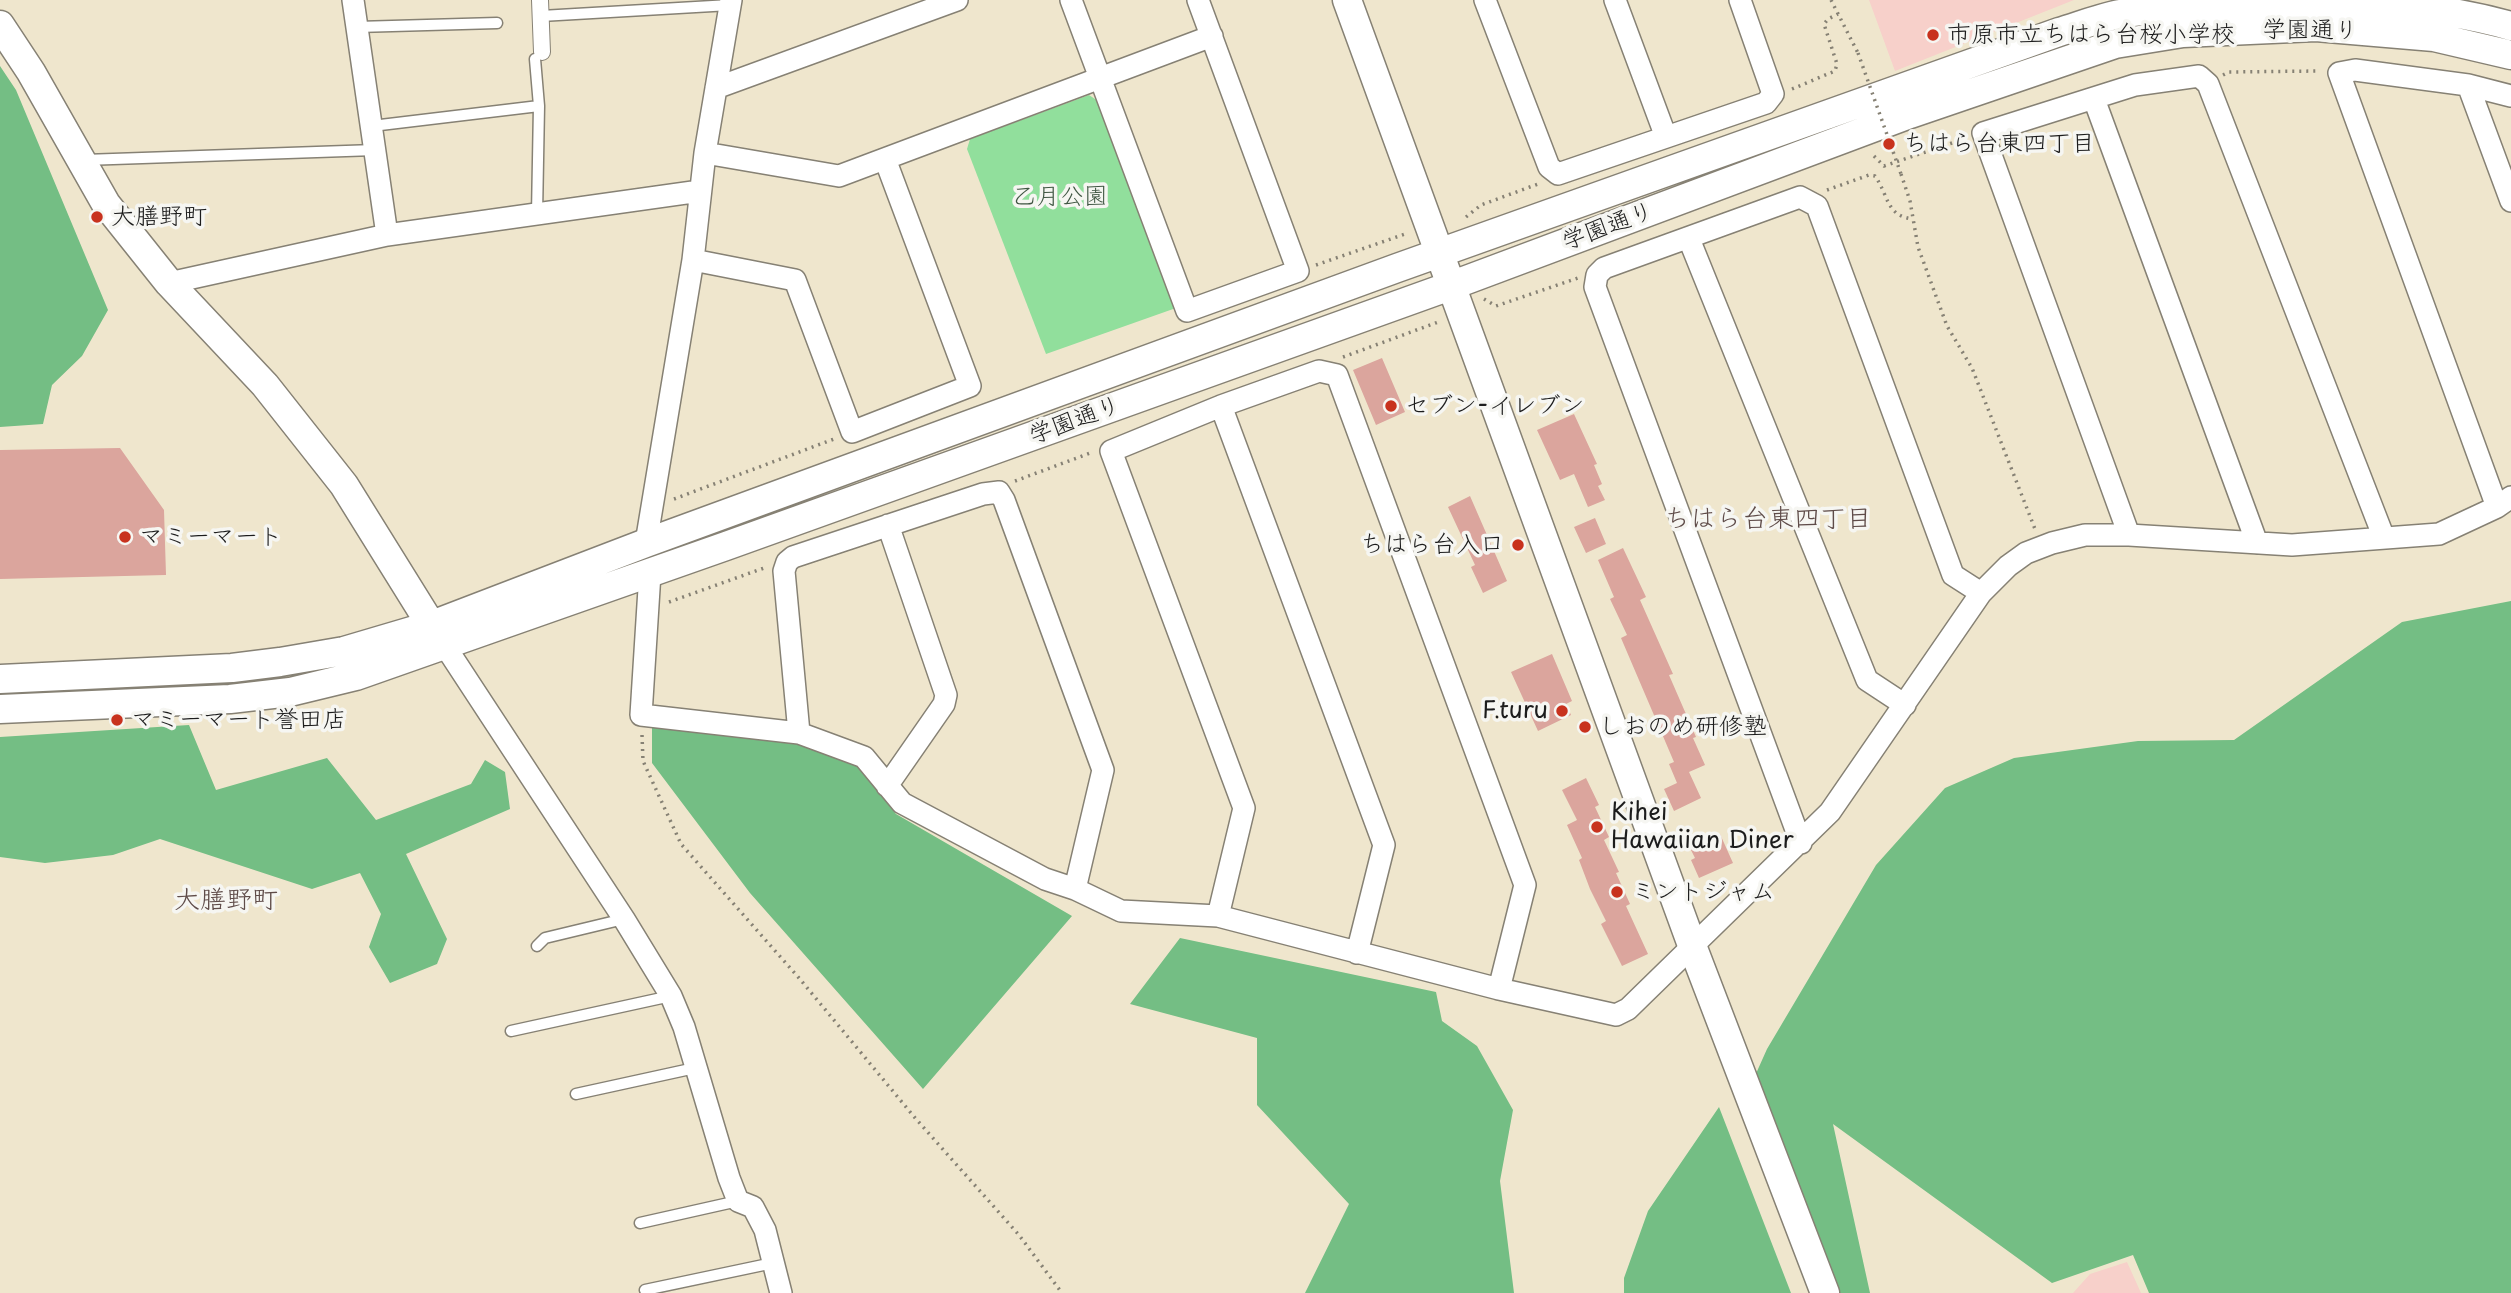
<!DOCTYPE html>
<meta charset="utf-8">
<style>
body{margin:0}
canvas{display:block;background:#efe6cd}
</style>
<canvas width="2511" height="1293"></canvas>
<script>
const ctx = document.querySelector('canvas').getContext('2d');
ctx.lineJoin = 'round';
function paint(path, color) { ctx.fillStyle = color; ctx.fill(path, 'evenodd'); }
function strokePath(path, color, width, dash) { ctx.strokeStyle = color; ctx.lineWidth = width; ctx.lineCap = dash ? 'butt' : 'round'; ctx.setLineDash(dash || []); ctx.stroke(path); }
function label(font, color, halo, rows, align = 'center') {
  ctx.font = font + ' "Playpen Sans","Klee One",sans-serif'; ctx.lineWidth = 7; ctx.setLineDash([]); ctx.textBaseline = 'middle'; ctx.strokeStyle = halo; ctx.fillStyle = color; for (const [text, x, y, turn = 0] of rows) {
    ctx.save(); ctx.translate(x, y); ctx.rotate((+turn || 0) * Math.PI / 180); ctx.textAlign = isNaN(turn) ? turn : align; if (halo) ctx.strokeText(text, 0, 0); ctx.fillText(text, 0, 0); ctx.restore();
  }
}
paint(new Path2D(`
 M 1869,0 L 2074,0 L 1895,71 Z
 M 2127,1262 L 2141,1293 L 2073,1293 L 2090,1274 Z`), '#f7d0ca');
paint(new Path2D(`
 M 1089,95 L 1098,101 L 1176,308 L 1046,354 L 967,149 L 970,139 Z`), '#91df9c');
paint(new Path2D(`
 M 0,66 L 16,90 L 108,310 L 82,356 L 52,385 L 43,424 L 0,427 Z
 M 2511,601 L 2511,1293 L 2149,1293 L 2133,1255 L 2052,1283 L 1833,1124 L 1870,1293 L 1829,1293 L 1750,1087 L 1767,1049 L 1876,865 L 1945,788 L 2014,758 L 2138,741 L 2234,740 L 2402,622 Z
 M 652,724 L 791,740 L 857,765 L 896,814 L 1072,916 L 923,1089 L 750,893 L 652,763 Z
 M 189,725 L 216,790 L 327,758 L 376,820 L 471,784 L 485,760 L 505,772 L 510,809 L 406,854 L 447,939 L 437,964 L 390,983 L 369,947 L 381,914 L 360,873 L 312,889 L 160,839 L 113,855 L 45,863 L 0,857 L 0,737 Z
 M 1180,938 L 1436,992 L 1442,1021 L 1477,1046 L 1513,1110 L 1500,1181 L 1514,1293 L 1305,1293 L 1349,1204 L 1257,1105 L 1257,1038 L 1130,1004 Z
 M 1719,1107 L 1791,1293 L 1624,1293 L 1624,1278 L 1648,1211 Z`), '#74be84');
paint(new Path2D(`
 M 1382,358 L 1405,412 L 1376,425 L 1353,370 Z
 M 1574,414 L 1597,464 L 1594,465 L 1602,484 L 1598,486 L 1605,500 L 1588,507 L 1574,474 L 1560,480 L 1537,430 Z
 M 120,448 L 164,510 L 166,575 L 0,579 L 0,450 Z
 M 1470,496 L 1507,581 L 1483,593 L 1471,567 L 1475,565 L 1448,507 Z
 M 1595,518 L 1606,544 L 1586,553 L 1574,527 Z
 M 1623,548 L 1646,597 L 1640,600 L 1673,674 L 1669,675 L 1696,737 L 1693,738 L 1705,765 L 1689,772 L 1701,798 L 1674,811 L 1664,789 L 1677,783 L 1669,764 L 1674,762 L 1621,638 L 1627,635 L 1610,599 L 1614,597 L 1598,560 Z
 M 1552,654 L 1572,701 L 1566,704 L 1571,715 L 1538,731 L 1511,672 Z
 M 1586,778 L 1599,805 L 1595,807 L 1609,837 L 1604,840 L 1619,872 L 1616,873 L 1630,904 L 1626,906 L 1648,954 L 1622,966 L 1601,924 L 1606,921 L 1590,889 L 1579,860 L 1582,858 L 1567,825 L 1577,820 L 1562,790 Z
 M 1720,834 L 1733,863 L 1699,878 L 1691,860 L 1695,858 L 1690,848 Z`), '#dba59d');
const service = new Path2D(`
 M 541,16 L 730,5
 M 357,27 L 497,23
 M 535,59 L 539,106 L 537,214
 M 372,126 L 539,106
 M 84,160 L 375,150
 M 537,946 L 545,938 L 624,919
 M 511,1031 L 671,996
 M 576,1094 L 695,1068
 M 640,1223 L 738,1201
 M 645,1290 L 773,1263`);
const pedestrian = new Path2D(`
 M 540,0 L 542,52`);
const minor = new Path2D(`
 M 353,0 L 387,235
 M 1071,0 L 1187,311 L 1298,271 L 1198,0
 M 1485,0 L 1549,167 L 1558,174 L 1766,103 L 1773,94 L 1740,0
 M 1615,0 L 1666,137
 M 2468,85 L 2511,201
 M 716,88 L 957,0
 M 2094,99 L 2257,543
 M 705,153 L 839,176 L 1212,36
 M 1689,239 L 1867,680 L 1905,705
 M 693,260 L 795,280 L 852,432 L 970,386 L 885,159
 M 169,283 L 387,235 L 700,191
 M 1221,406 L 1384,845 L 1357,953
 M 2497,507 L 2339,73 L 2355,70 L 2468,85 L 2511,96
 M 2129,535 L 1983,133 L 2135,85 L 2199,76 L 2208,84 L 2384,538
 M 646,543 L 693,260 L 705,153 L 731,0
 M 650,573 L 641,715 L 799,733 L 864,757 L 902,803 L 1045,879 L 1075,889 L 1121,911 L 1218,916 L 1499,989 L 1616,1015 L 1628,1009 L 1830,812 L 1981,593 L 2008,566 L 2026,553 L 2052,543 L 2085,535 L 2129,535 L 2292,545 L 2439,534 L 2497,507 L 2511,497
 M 445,646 L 624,919 L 671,996 L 684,1027 L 729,1178 L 738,1201 L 753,1207 L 765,1230 L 781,1293
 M 799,733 L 784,571 L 787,562 L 793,557 L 983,494 L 999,492 L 1004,500 L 1103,770 L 1075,889
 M 887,786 L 944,704 L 946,695 L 888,525
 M 1801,843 L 1595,287 L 1597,275 L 1604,268 L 1800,197 L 1817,206 L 1953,575 L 1981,593
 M 1218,916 L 1244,808 L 1111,451 L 1221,406 L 1319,371 L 1337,375 L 1525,885 L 1499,989`);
const tertiary = new Path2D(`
 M 1347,0 L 1693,948 L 1825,1293
 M 0,25 L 31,72 L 106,204 L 169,283 L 265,385 L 344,485 L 441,641
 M 0,679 L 232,668 L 280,662 L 344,651 L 432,625 L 646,543 L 1397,268 L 2059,32 C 2079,26 2100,18 2120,14 C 2162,7 2205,4 2247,3 C 2335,0 2426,2 2511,26
 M 0,709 L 230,699 L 290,692 L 356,676 L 726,546 L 1453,285 L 1910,114 L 2115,44 L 2183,33 L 2316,27 L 2434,37 L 2511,55`);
strokePath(service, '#868174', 13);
strokePath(pedestrian, '#868174', 18);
strokePath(minor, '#868174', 24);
strokePath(tertiary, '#868174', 31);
strokePath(new Path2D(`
 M 1831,0 L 1858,53
 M 2223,75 L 2229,72 L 2319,71
 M 1792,89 L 1835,71 L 1837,64 L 1824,24 L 1828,19 L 1838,14
 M 1874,156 L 1884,166 L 1964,139
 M 1901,174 L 1910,201 L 1918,247 L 1947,326 L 1972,368 L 2035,529
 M 1827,190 L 1869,175 L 1875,176 C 1889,196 1886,216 1913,219
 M 1466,217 L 1481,205 L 1538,184
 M 1316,265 L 1408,233
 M 1484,299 L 1496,306 L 1578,278
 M 1343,357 L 1441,321
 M 1015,481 L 1093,452
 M 674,499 L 834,439
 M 669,602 L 764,568
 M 642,735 L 643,761 L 681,844 L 799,978 L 916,1119 L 1019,1235 L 1062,1293`), '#868174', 3.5, [2, 5]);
strokePath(service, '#fff', 10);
strokePath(pedestrian, '#fff', 16);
strokePath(minor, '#fff', 21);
strokePath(tertiary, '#fff', 28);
strokePath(new Path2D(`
 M 1858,53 L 1901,174`), '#868174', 3.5, [2, 5]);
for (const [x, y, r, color] of [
 [1933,35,7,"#c8321e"],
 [1889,144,7,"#c8321e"],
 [97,217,7,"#c8321e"],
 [1391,406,7,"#c8321e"],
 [125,537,7,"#c8321e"],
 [1518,545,7,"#c8321e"],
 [1562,711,7,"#c8321e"],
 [117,720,7,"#c8321e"],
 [1585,727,7,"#c8321e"],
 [1597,827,7,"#c8321e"],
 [1617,892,7,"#c8321e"]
]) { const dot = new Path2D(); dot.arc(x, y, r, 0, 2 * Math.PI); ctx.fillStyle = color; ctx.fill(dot); strokePath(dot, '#f6f6f2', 2.5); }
label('24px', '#1c1c1c', '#f6f6f2', [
 ["学園通り",2310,31,1],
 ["学園通り",1608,227,-20],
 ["学園通り",1075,421,-20]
]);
label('24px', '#1c1c1c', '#f6f6f2', [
 ["市原市立ちはら台桜小学校",1947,35],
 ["ちはら台東四丁目",1903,144],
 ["大膳野町",111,217],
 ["セブン-イレブン",1405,406],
 ["マミーマート",139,537],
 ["ちはら台入口",1504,545,"right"],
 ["F.turu",1548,711,"right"],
 ["マミーマート誉田店",131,720],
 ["しおのめ研修塾",1599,727],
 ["Kihei",1611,813],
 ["Hawaiian Diner",1611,841],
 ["ミントジャム",1631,892]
], 'left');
label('24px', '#3f5642', '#f6f6f2', [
 ["乙月公園",1060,197]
]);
label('26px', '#5f4c49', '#f6f6f2', [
 ["ちはら台東四丁目",1768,520],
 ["大膳野町",226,901]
]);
</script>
